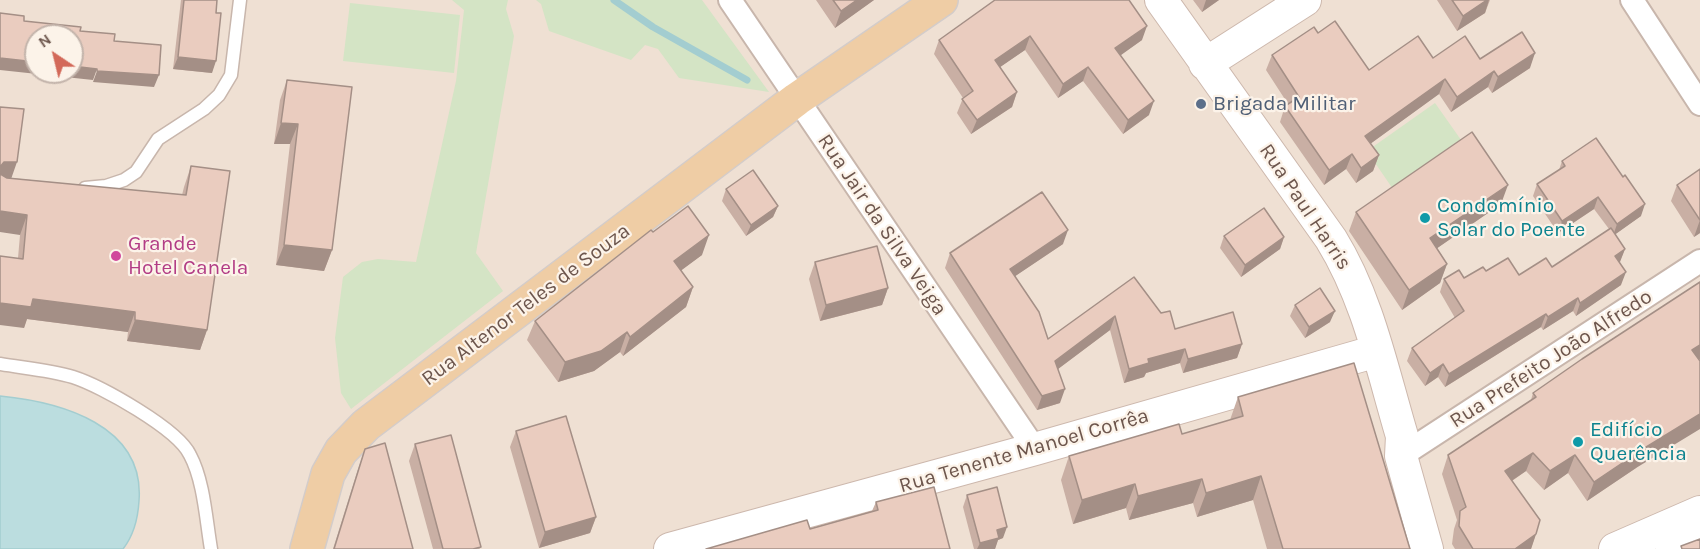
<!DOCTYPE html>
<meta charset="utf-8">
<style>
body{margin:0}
#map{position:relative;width:1700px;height:549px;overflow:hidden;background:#f9efe4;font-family:Karla,sans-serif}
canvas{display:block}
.north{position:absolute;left:24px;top:24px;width:60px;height:60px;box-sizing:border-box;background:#fcf3e9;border:2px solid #c3b4ab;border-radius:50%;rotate:325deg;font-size:16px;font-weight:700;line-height:24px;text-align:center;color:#6d564d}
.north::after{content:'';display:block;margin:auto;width:21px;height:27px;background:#d36959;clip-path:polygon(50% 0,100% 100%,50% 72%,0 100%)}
</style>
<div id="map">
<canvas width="1700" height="549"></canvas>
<div class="north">N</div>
</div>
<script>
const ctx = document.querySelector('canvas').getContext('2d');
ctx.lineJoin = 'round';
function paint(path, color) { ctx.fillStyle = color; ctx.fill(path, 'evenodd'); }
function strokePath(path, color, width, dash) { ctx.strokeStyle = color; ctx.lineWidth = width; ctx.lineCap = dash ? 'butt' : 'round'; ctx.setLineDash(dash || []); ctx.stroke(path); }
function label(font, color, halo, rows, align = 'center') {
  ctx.font = font + ' Karla,sans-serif'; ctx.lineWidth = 4.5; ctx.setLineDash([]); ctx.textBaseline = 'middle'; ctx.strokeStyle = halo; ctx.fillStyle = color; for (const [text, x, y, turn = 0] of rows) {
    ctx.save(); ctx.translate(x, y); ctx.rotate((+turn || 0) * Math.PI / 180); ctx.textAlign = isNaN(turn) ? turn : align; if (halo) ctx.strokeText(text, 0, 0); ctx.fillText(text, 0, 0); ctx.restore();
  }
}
paint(new Path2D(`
 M 0,0 L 1700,0 L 1700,549 L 0,549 ZM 36,36 L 72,36 L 72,72 L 36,72 Z`), '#efe0d3');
paint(new Path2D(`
 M 452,0 L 508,0 L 506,9 L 514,36 L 476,253 L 503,291 L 351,409 L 341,393 L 335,338 L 343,277 L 362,262 L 378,259 L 416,262 L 456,81 L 464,10 Z
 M 536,0 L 702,0 L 769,92 L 679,78 L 658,49 L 645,45 L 631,60 L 549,31 L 541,4 Z
 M 350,3 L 460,15 L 454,73 L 343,61 Z
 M 1435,103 L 1466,147 L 1397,195 L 1367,151 Z`), '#d4e4c5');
const water = new Path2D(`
 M 0,396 C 61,402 145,425 139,501 C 138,518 134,535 123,549 L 0,549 Z`);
paint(water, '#bbdddf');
strokePath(water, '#a3cdd0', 1.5);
strokePath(new Path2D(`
 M 614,0 L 653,27 L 747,80`), '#a3cdd0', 7);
const lane = new Path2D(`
 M 85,188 L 106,186 L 124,180 L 136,172 L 158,139 L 204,109 L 219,95 L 231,75 L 240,0
 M 0,364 C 24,368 50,370 73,377 C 101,386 178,429 190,455 C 204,481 206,520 211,549`);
const street = new Path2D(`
 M 730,0 L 1035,449
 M 1632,0 L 1700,104
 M 1401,456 L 1700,261`);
const secondary = new Path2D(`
 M 1161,0 L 1331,239 C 1368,299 1382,369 1402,436 L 1401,456 L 1427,549
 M 1205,64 L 1305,0
 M 670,549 L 1035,449 L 1377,351
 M 1615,549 L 1700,512
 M 1672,549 L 1700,537`);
const primary = new Path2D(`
 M 307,549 L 328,474 L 341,451 L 366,425 L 797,99 L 941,0`);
strokePath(lane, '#c8b6ac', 15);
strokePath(street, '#c8b6ac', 26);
strokePath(secondary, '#cdb8ad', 34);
strokePath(primary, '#d3ccca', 36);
strokePath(lane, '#fff', 12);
strokePath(street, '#fff', 22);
strokePath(secondary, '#fff', 32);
strokePath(primary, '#efcda5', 33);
paint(new Path2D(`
 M 181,0 L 217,0 L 212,73 L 173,69 Z
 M 816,0 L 874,0 L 835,28 Z
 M 995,0 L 1142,40 L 1120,55 L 1149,115 L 1123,134 L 1083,81 L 1058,98 L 1025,50 L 1000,67 L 1017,92 L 1012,107 L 971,134 L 957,113 L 963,98 L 934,54 L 939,40 Z
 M 1193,0 L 1219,0 L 1202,12 Z
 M 1437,0 L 1490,0 L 1485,13 L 1457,31 Z
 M 1318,33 L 1369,70 L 1433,58 L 1480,59 L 1530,68 L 1492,93 L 1488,87 L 1451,112 L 1439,94 L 1370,144 L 1379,155 L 1373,171 L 1356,183 L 1346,169 L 1324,185 L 1280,122 L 1285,106 L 1288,104 L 1266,70 L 1272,55 Z
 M 287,80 L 332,250 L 324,271 L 276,265 L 290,144 L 274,144 L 280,100 Z
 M 1562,161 L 1641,216 L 1615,234 L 1625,249 L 1619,263 L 1621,285 L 1576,316 L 1573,311 L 1543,330 L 1541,327 L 1445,387 L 1438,377 L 1425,386 L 1407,361 L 1412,348 L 1455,318 L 1440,292 L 1444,279 L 1464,278 L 1486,271 L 1519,275 L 1552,267 L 1609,229 L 1594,209 L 1558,233 L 1533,196 L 1537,184 L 1559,170 Z
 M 191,166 L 207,330 L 200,350 L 127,341 L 128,332 L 27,319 L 24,328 L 18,258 L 20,235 L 11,178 L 182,195 L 184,187 Z
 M 1700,169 L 1700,233 L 1694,237 L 1671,201 L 1677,185 Z
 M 726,189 L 778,206 L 773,217 L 746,236 L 722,201 Z
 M 1501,204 L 1437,248 L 1447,264 L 1440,283 L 1402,310 L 1349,231 L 1356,212 Z
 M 653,232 L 702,255 L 681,270 L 693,287 L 686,307 L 623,356 L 620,352 L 594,371 L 558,382 L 527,340 L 535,321 Z
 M 1224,236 L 1284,237 L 1280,249 L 1241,277 L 1220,248 Z
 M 1063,244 L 1015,276 L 1048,339 L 1134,277 L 1161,313 L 1175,329 L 1242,344 L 1237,358 L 1183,373 L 1180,363 L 1146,373 L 1144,377 L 1124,383 L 1110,330 L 1058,369 L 1060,403 L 1037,410 L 945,268 L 950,253 Z
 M 815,262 L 888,288 L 882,305 L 820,321 L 809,279 Z
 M 1700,282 L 1700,359 L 1636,468 L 1587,501 L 1568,473 L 1544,490 L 1526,471 L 1512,481 L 1536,534 L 1531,549 L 1455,549 L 1452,544 L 1454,529 L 1457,520 L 1442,474 L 1448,455 L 1531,400 L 1533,393 Z
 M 1295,305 L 1330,322 L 1305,338 L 1290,316 Z
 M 1238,397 L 1410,549 L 1267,549 L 1253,500 L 1197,517 L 1193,503 L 1129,520 L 1126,508 L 1073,524 L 1061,480 L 1069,456 L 1182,434 L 1230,420 Z
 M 516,431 L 596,517 L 590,533 L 539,548 L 510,447 Z
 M 415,444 L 480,549 L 433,549 L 409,461 Z
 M 365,449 L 413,549 L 333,549 L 358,469 Z
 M 967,495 L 1003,538 L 998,540 L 995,549 L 974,549 L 963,507 Z
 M 876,502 L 950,549 L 810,529 L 872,511 Z`), '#c9afa4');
paint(new Path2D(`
 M 857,0 L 874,0 L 835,28 L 841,11 Z
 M 1206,0 L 1219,0 L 1202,12 Z
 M 1482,0 L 1489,0 L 1485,13 L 1457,31 L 1463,16 Z
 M 1147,26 L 1142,40 L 1110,63 L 1115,48 Z
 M 1030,36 L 1025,50 L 990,74 L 995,60 Z
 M 1535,53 L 1530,68 L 1492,93 L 1498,77 Z
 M 178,57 L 216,61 L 212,73 L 173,69 Z
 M 0,58 L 36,62 L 36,72 L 72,72 L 72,66 L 97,69 L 93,80 L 0,70 Z
 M 1088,67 L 1083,81 L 1058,98 L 1063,84 Z
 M 97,71 L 159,75 L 154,87 L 93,82 Z
 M 1494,71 L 1488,87 L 1451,112 L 1457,97 Z
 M 1445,79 L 1439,94 L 1359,152 L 1365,136 Z
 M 1017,92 L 1012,107 L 971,134 L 977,120 Z
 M 1154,101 L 1149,115 L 1123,134 L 1128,120 Z
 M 281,123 L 298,124 L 290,144 L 274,144 Z
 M 1352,154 L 1346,169 L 1324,185 L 1329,170 Z
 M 1379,155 L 1373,171 L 1356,183 L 1361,168 Z
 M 4,162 L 17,162 L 10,182 L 0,182 L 0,167 Z
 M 1508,185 L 1501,204 L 1423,258 L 1430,238 Z
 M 1598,197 L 1594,209 L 1558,233 L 1562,221 Z
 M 1645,204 L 1641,216 L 1613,236 L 1617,224 Z
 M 778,206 L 773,217 L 746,236 L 751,225 Z
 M 0,211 L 27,215 L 20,235 L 0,232 Z
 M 1700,220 L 1700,233 L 1694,237 Z
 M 1068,230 L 1063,244 L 1005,283 L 1010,269 Z
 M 709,235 L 702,255 L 667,281 L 674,261 Z
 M 1284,237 L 1280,249 L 1241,277 L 1245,265 Z
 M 284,245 L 332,250 L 324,271 L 276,265 Z
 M 1625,249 L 1620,262 L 1610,269 L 1615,256 Z
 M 1447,264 L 1440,283 L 1402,310 L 1409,290 Z
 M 1626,272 L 1621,285 L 1576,316 L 1580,303 Z
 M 693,287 L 686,307 L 623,356 L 630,337 Z
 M 888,288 L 882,305 L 820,321 L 826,305 Z
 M 1578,298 L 1573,311 L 1543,330 L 1548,317 Z
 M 33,299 L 135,312 L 128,332 L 27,319 L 24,328 L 0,325 L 0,303 Z
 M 1335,311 L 1330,322 L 1305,338 L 1309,327 Z
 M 1546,314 L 1541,327 L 1445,387 L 1449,374 Z
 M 1115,316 L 1110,330 L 1050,375 L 1055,361 Z
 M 135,320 L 207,330 L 200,350 L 127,341 Z
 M 627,332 L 620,352 L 594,371 L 558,382 L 565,362 Z
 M 1242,344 L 1237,358 L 1183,373 L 1188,359 Z
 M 1700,345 L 1700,359 L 1686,368 L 1692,350 Z
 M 1185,349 L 1180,363 L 1146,373 L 1144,377 L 1124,383 L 1129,369 L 1148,359 Z
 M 1443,364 L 1438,377 L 1425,386 L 1430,373 Z
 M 1065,389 L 1060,403 L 1037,410 L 1042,396 Z
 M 1700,414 L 1700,429 L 1636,468 L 1587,501 L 1594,482 L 1643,449 Z
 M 1533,453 L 1526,471 L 1498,490 L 1505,471 Z
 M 1575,455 L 1568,473 L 1544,490 L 1550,471 Z
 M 1261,476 L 1253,500 L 1197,517 L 1206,493 Z
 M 1202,479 L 1193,503 L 1129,520 L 1138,496 Z
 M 1135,484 L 1126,508 L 1073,524 L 1082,500 Z
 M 596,517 L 590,533 L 539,548 L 545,532 Z
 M 1007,527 L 1003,538 L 998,540 L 995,549 L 977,549 L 980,543 L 997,530 Z
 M 1536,534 L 1531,549 L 1515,549 Z`), '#a48f86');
const building = new Path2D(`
 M 184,0 L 217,0 L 216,13 L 221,13 L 216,61 L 178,57 Z
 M 833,0 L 857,0 L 841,11 Z
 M 995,0 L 1129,0 L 1147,26 L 1115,48 L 1154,101 L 1128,120 L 1088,67 L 1063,84 L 1030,36 L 995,60 L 1017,92 L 977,120 L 962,99 L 973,91 L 939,40 Z
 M 1452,0 L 1487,0 L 1463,16 Z
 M 0,13 L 24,16 L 24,21 L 81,27 L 80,31 L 115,34 L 114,41 L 161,45 L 159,75 L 97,71 L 97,69 L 72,66 L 72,36 L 36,36 L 36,62 L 0,58 Z
 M 1335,21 L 1369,70 L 1418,36 L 1433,58 L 1465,36 L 1480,59 L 1522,32 L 1535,53 L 1498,77 L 1494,71 L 1457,97 L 1445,79 L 1365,136 L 1379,155 L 1361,168 L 1352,154 L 1329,170 L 1285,106 L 1299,97 L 1272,55 L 1314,27 L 1318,33 Z
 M 287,80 L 352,87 L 332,250 L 284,245 L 298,124 L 281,123 Z
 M 0,107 L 24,109 L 17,162 L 4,162 L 0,167 Z
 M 1472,132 L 1508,185 L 1430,238 L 1447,264 L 1409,290 L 1356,212 Z
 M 1596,138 L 1623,177 L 1625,175 L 1645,204 L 1617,224 L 1598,197 L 1562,221 L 1537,184 L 1565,166 L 1562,161 Z
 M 191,166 L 230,171 L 207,330 L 135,320 L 135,312 L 33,299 L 31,307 L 0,303 L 0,256 L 23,259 L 27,215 L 0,211 L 0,172 L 0,174 L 7,178 L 186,195 Z
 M 1700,169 L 1700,220 L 1677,185 Z
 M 753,170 L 778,206 L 751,225 L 726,189 Z
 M 1042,192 L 1068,230 L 1010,269 L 1039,312 L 1048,339 L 1134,277 L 1161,313 L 1170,311 L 1175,329 L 1233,312 L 1242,344 L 1188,359 L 1185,349 L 1148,359 L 1149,363 L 1129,369 L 1115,316 L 1055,361 L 1065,389 L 1042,396 L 950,253 Z
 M 688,206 L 709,235 L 674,261 L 693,287 L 630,337 L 627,332 L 601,351 L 565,362 L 535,321 L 651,230 L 653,232 Z
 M 1264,208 L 1284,237 L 1245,265 L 1224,236 Z
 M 1611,228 L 1625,249 L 1615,256 L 1626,272 L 1580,303 L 1578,298 L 1548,317 L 1546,314 L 1449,374 L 1443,364 L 1430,373 L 1412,348 L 1464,311 L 1444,279 L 1459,270 L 1464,278 L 1483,267 L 1486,271 L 1508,258 L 1519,275 L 1546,258 L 1552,267 Z
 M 877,246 L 888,288 L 826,305 L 815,262 Z
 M 1700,282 L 1700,345 L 1692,350 L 1700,361 L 1700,414 L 1643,449 L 1594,482 L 1575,455 L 1550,471 L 1533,453 L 1505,471 L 1540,520 L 1536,534 L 1515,549 L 1473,549 L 1459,526 L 1460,511 L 1466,507 L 1448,455 L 1536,397 L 1533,393 L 1582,359 Z
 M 1320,288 L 1335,311 L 1309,327 L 1295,305 Z
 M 1354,363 L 1410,549 L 1283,549 L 1261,476 L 1206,493 L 1202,479 L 1138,496 L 1135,484 L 1082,500 L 1069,456 L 1179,424 L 1182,434 L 1243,416 L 1238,397 Z
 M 566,416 L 596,517 L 545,532 L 516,431 Z
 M 451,435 L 481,547 L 473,549 L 443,549 L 415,444 Z
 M 385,443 L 413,549 L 334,549 L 365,449 Z
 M 934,487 L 950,549 L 706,549 L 807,520 L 810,529 L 878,510 L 876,502 Z
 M 997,487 L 1007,527 L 997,530 L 999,538 L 980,543 L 967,495 Z
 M 1700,539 L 1700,549 L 1682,549 L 1681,546 Z`);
paint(building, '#eaccbf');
strokePath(building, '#a48f86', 1.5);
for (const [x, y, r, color] of [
 [1201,104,6,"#5c6f8a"],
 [1425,218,6,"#0f9aa8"],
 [116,256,6,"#d1479c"],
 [1578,442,6,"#0f9aa8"]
]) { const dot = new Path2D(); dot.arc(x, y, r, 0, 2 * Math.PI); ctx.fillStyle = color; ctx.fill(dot); strokePath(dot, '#fcf3e9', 2); }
label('21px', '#4e5e75', '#fcf3e9', [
 ["Brigada Militar",1213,104]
], 'left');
label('21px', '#0d838f', '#fcf3e9', [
 ["Condomínio",1437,206],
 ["Solar do Poente",1437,230],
 ["Edifício",1590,430],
 ["Querência",1590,454]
], 'left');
label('21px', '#6d564d', '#fcf3e9', [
 ["Rua Paul Harris",1305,207,56],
 ["Rua Jair da Silva Veiga",882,225,56],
 ["Rua Altenor Teles de Souza",526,305,-37],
 ["Rua Prefeito João Alfredo",1551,359,-33],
 ["Rua Tenente Manoel Corrêa",1024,451,-16]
]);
label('21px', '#b23c85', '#fcf3e9', [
 ["Grande",128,244],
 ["Hotel Canela",128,268]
], 'left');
</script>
